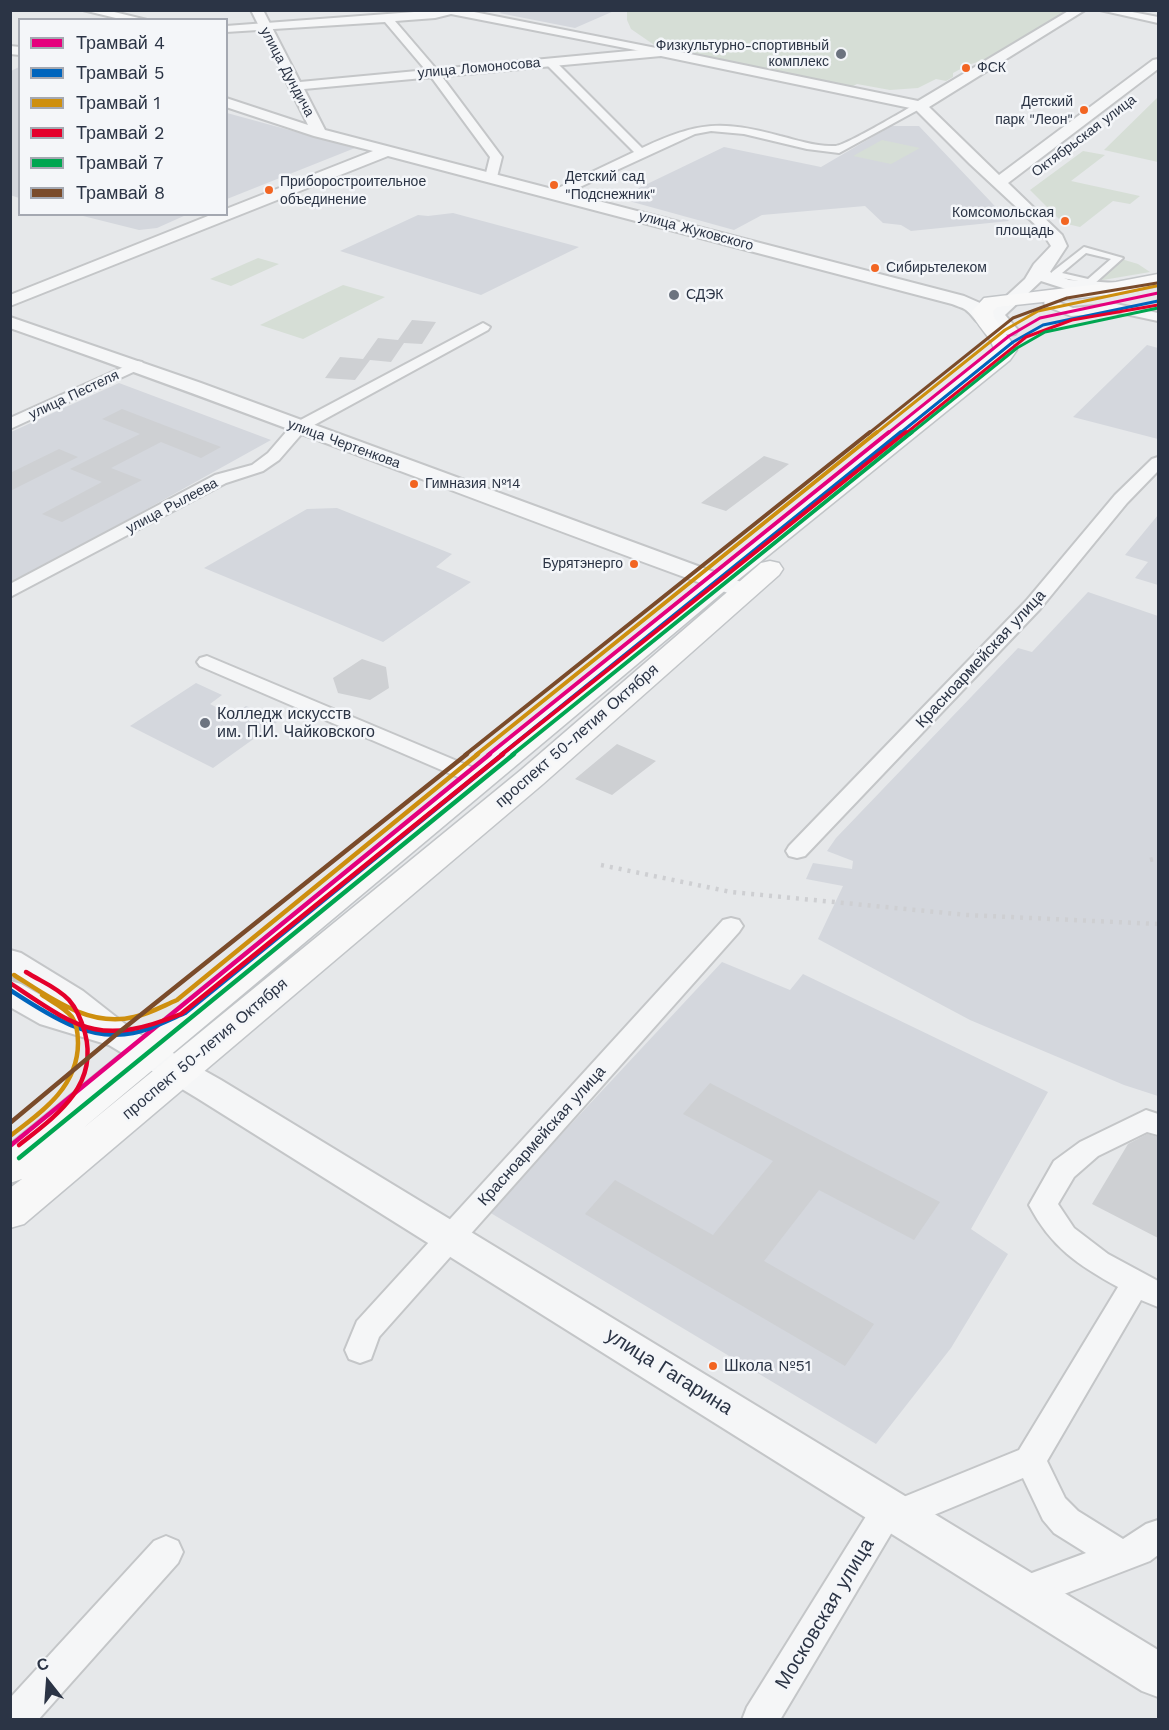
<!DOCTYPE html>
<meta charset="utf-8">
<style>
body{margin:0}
#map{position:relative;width:1169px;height:1730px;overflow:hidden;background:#e6e8ea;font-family:"Work Sans",sans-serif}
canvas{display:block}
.frame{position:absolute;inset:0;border:12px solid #2b3445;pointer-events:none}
.legend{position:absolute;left:18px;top:18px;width:210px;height:198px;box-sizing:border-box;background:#f4f6f9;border:2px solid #a4a8b1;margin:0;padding:8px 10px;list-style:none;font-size:18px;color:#2b3445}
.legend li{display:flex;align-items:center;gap:12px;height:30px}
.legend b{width:30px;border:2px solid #a4a8b1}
.north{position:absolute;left:18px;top:1652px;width:60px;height:60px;-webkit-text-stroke:4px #f4f6f9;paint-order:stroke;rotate:343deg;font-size:16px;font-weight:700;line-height:24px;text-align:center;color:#2b3445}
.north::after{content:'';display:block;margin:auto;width:21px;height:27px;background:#2b3445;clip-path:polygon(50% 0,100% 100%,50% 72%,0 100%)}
</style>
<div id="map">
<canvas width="1169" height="1730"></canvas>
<div class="frame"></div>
<ul class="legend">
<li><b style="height:8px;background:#e5007d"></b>Трамвай 4</li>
<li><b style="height:8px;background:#0065bd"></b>Трамвай 5</li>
<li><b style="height:8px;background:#ce8f0e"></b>Трамвай 1</li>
<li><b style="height:8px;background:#e4002b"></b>Трамвай 2</li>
<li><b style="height:8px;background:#00a651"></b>Трамвай 7</li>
<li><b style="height:8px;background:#7a4b2a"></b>Трамвай 8</li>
</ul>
<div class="north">С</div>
</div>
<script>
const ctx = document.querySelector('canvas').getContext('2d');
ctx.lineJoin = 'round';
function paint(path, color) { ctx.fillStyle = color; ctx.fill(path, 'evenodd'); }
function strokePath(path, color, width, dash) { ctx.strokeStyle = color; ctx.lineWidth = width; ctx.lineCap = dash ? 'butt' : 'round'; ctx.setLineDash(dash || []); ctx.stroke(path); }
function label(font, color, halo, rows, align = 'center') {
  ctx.font = font + ' "Work Sans",sans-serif'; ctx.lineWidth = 5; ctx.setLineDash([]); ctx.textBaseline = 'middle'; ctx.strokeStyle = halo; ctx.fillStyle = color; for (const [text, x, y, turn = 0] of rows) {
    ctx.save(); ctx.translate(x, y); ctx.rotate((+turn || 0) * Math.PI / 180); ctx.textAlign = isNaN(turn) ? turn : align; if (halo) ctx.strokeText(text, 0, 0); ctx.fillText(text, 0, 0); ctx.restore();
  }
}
paint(new Path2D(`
 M 507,10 L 614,10 L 614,11 L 575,28 L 499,13 Z
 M 19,67 L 19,198 L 10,195 L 11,71 Z
 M 227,113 L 355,148 L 227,199 Z
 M 891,126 L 919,126 L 1009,221 L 911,231 L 901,225 L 883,223 L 865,206 L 762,215 L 734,230 L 618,198 L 724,147 L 821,167 Z
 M 453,213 L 579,247 L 481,295 L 340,251 L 418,215 L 428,216 Z
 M 79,215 L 186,215 L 157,228 L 139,230 Z
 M 1147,345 L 1158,348 L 1158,439 L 1073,417 Z
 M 119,383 L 271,440 L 73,550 L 15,581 L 11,581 L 11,432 Z
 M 337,508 L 452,554 L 436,567 L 471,582 L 383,642 L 204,568 L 307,509 Z
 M 1158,515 L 1158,585 L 1135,578 L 1148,562 L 1125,555 Z
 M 1088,592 L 1158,616 L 1158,1096 L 1124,1085 L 970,1020 L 818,939 L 843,886 L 806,879 L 813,863 L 852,869 L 853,861 L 827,851 L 836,838 L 1018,648 L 1032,652 Z
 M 196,683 L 222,695 L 210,704 L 232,715 L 246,706 L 280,720 L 213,768 L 130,726 Z
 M 722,962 L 790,990 L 803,974 L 1048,1092 L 971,1229 L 1008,1254 L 951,1348 L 876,1444 L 489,1212 Z`), '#d4d7dd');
paint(new Path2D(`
 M 627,10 L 1069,11 L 987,59 L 968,65 L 953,73 L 953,77 L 946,81 L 936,79 L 918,88 L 890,90 L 857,84 L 851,87 L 660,49 L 631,29 L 627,20 Z
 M 1158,97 L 1158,162 L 1104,150 Z
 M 882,140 L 920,148 L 891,164 L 853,156 Z
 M 1083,151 L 1105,155 L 1071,181 L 1140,196 L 1130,204 L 1113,201 L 1080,227 L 1063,223 L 1030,190 Z
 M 258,258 L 279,264 L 231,286 L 210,279 Z
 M 1118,258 L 1138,264 L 1150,272 L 1103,280 L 1094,278 Z
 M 343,285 L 385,297 L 303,339 L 260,325 Z`), '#d6ded6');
paint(new Path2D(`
 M 412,320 L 436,322 L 422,344 L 404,343 L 391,362 L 370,360 L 355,380 L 325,378 L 340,357 L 363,359 L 378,338 L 398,340 Z
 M 122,409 L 221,447 L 201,458 L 161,442 L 111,468 L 142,480 L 62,522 L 42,514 L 102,482 L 70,469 L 140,434 L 102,419 Z
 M 59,449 L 78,457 L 10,491 L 10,473 Z
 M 764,456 L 789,464 L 726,511 L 701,503 Z
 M 362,659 L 386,667 L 389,688 L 370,700 L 338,693 L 333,678 Z
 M 617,744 L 656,761 L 612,795 L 575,779 Z
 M 710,1083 L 940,1202 L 914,1240 L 819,1190 L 764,1261 L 874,1324 L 845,1366 L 585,1214 L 615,1180 L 713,1235 L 773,1161 L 683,1114 Z
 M 1147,1134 L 1158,1137 L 1158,1238 L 1092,1204 L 1128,1144 Z`), '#ced0d3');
const pedestrian = new Path2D(`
 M 1084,247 L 1123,258 L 1094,284 L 1052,276 L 1052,272 ZM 1086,253 L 1111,259 L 1088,279 L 1062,273 Z`);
const minor = new Path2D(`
 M 83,10 L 106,10 L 147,20 L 124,20 Z
 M 441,10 L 464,10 L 661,49 L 666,52 L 661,55 L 451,14 L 435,18 L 395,21 L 437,70 L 502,157 L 497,177 L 491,181 L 485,177 L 490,157 L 429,74 L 385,22 L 226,32 L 226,26 Z
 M 1100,10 L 1122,10 L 1158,17 L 1158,23 Z
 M 550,59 L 554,60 L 642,148 C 698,122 721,120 780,136 C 797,140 817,147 835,146 C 845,146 903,111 916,104 L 924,104 L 925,106 L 839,153 L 807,149 L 744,134 L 711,131 L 695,134 L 556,198 L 550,194 L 552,191 L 634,152 L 546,64 L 546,60 Z
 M 1051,299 L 1073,308 L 1116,304 L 1158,313 L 1158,321 L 1116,312 L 1071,316 L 1046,306 L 1044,303 L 1046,300 Z
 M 483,323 L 490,327 L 488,330 L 305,430 L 279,460 L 263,471 L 226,483 L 10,597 L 10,584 L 215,475 L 252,465 L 268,453 L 293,424 Z
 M 137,361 L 142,362 L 144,365 L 142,368 L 10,429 L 10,418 Z
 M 1158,457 L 1158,471 L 1127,503 L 1040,609 L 805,856 L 797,858 L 789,856 L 786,851 L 789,846 L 1026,601 L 1115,495 L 1152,459 Z
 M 207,656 L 488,774 L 492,779 L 488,784 L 481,786 L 474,784 L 200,666 L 197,662 L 200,658 Z
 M 731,918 L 739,920 L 743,926 L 739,932 L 379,1337 L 371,1359 L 360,1363 L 349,1359 L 345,1350 L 357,1321 L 723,920 Z
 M 1146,1110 L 1158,1114 L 1158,1135 L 1147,1132 L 1098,1156 L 1074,1177 L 1058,1204 L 1074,1228 L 1108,1254 L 1158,1281 L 1158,1307 L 1141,1300 L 1047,1461 L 1065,1498 L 1078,1511 L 1123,1539 L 1146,1524 L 1158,1520 L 1158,1555 L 1150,1561 L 1025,1609 L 1013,1604 L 1008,1592 L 1013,1580 L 1086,1553 L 1054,1533 L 1043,1520 L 1023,1478 L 900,1529 L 895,1527 L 780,1720 L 742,1720 L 747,1707 L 878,1497 L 889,1493 L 901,1498 L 1019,1450 L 1118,1287 C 1078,1265 1051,1247 1029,1205 L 1054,1161 L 1080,1142 Z
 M 166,1536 L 178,1541 L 183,1552 L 178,1563 L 38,1720 L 10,1720 L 10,1698 L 154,1541 Z`);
const tertiary = new Path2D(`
 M 251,10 L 263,10 L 300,82 L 661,48 L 918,101 L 1070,10 L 1085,10 L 929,107 L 999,175 L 1153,60 L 1158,59 L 1158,69 L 1008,183 L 1062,235 L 1067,246 L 1050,272 L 1069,280 L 1116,283 L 1122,284 L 1125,288 L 1122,292 L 1116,293 L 1069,290 L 1041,281 L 1005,315 L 1018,330 L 1015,334 C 1003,337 998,330 990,321 C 976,329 976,317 966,310 C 962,307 956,306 952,304 L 388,156 L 10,306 L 10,295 L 213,214 L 226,214 L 226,209 L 373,151 L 314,136 L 226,107 L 226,98 L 308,125 ZM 661,56 L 915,109 L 970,164 L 1040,229 L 1051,246 L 1034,264 L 1025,279 L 988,313 L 980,303 L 964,296 L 325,130 L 304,89 Z
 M 10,46 L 20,47 L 20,55 L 10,54 Z
 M 10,317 L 201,383 L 752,586 L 756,591 L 752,596 L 744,598 L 736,596 C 494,508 254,413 10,328 Z
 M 10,950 L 21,953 L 83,991 L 134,1031 L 221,1080 L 1158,1650 L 1158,1697 L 1142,1691 L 197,1098 L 109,1045 L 40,1024 L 10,1007 L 10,981 L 21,984 L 63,1008 L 10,975 Z`);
const primary = new Path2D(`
 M 1158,274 L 1158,286 L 1116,294 L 997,307 L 993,312 L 994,317 L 1017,350 L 1010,360 L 728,588 L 82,1129 L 521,770 L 761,563 L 770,561 L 779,563 L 783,569 L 779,575 L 543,784 L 24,1224 L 10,1228 L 10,1188 L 22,1179 L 10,1183 L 10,1144 L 710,576 L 994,350 C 992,336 975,326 972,311 L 984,298 L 1116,282 Z`);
strokePath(pedestrian, '#c4c6c8', 4);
strokePath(minor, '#c4c6c8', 4);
strokePath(tertiary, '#c4c6c8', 4);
strokePath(primary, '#c2c5c8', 3);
paint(pedestrian, '#f5f6f7');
paint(minor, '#f5f6f7');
paint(tertiary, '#f5f6f7');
paint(primary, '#f8f8f8');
strokePath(new Path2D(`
 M 1150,860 L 1158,858
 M 601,865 L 731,892 L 967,915 L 1158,924`), '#cecfd2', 4.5, [3, 6]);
strokePath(new Path2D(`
 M 887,434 L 1009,336 L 1040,318 L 1158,293`), '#e5007d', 3);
strokePath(new Path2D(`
 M 488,755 L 889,432`), '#e5007d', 4);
strokePath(new Path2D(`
 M 10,1146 L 490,754`), '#e5007d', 4.5);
strokePath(new Path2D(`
 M 899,434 L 1013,342 L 1043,325 L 1158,301`), '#0065bd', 3);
strokePath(new Path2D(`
 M 501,755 L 901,432`), '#0065bd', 4);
strokePath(new Path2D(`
 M 10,990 C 47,1014 87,1042 133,1033 C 151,1030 168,1020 185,1013 L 503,754`), '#0065bd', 4.5);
strokePath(new Path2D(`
 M 875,434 L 1005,330 L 1038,311 L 1156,286`), '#ce8f0e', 3);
strokePath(new Path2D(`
 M 476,755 L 877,432`), '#ce8f0e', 4);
strokePath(new Path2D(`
 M 14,975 C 49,997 89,1028 134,1017 C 149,1014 163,1006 177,1000 L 478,754
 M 10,1136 C 42,1112 78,1087 78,1043 C 78,1034 77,1024 72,1017 C 64,1007 52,1002 42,995`), '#ce8f0e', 4.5);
strokePath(new Path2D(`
 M 905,434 L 1026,337 L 1072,320 L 1158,305`), '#e4002b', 3);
strokePath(new Path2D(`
 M 501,755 L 906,432`), '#e4002b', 4);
strokePath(new Path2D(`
 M 10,983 C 79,1029 99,1047 181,1014 L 503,754
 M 19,1145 C 56,1116 99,1086 85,1033 C 82,1022 77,1009 69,1000 C 57,987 40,981 26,972`), '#e4002b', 4.5);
strokePath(new Path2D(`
 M 910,434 L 1017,348 L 1045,332 L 1158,308`), '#00a651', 3);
strokePath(new Path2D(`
 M 512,755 L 912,432`), '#00a651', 4);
strokePath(new Path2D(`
 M 19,1158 L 514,754`), '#00a651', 4.5);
strokePath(new Path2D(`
 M 868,434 L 1013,318 L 1067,298 L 1157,283`), '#7a4b2a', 3);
strokePath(new Path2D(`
 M 465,755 L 870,432`), '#7a4b2a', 4);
strokePath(new Path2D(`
 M 10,1123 L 118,1033 L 467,754`), '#7a4b2a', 4.5);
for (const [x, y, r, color] of [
 [841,54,6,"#6c737f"],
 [966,68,5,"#f26522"],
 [1084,110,5,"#f26522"],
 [554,185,5,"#f26522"],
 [269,190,5,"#f26522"],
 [1065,221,5,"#f26522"],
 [875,268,5,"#f26522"],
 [674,295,6,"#6c737f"],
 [414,484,5,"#f26522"],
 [634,564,5,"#f26522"],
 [205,723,6,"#6c737f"],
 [713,1366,5,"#f26522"]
]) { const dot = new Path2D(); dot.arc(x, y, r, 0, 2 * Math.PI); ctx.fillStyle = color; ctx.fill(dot); strokePath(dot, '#f4f6f9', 2); }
label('14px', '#2b3445', '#f4f6f9', [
 ["Физкультурно-спортивный",829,46],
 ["комплекс",829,62],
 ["СДЭК",686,295,"left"]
], 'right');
label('14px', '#2b3445', '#f4f6f9', [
 ["улица Ломоносова",479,68,-5],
 ["улица Дундича",287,72,62],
 ["Октябрьская улица",1084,136,-37],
 ["улица Жуковского",696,231,15],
 ["улица Пестеля",74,395,-25],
 ["улица Чертенкова",344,444,20],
 ["улица Рылеева",172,506,-28]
]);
label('14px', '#2b3445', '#f4f6f9', [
 ["ФСК",977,68],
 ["Детский",1073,102,"right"],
 ["парк \"Леон\"",1073,120,"right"],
 ["Детский сад",565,177],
 ["\"Подснежник\"",565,195],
 ["Приборостроительное",280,182],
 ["объединение",280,200],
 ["Комсомольская",1054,213,"right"],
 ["площадь",1054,231,"right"],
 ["Сибирьтелеком",886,268],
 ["Гимназия №14",425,484],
 ["Бурятэнерго",623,564,"right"]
], 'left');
label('16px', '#2b3445', '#f4f6f9', [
 ["Красноармейская улица",981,659,-47],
 ["проспект 50-летия Октября",577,736,-41],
 ["проспект 50-летия Октября",205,1049,-40],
 ["Красноармейская улица",542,1136,-48]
]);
label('16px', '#2b3445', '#f4f6f9', [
 ["Колледж искусств",217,714],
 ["им. П.И. Чайковского",217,732]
], 'left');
label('16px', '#2b3445', '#f4f6f9', [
 ["Школа №51",724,1366]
], 'left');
label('20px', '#2b3445', '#f4f6f9', [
 ["улица Гагарина",669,1372,32],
 ["Московская улица",825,1614,-59]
]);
</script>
